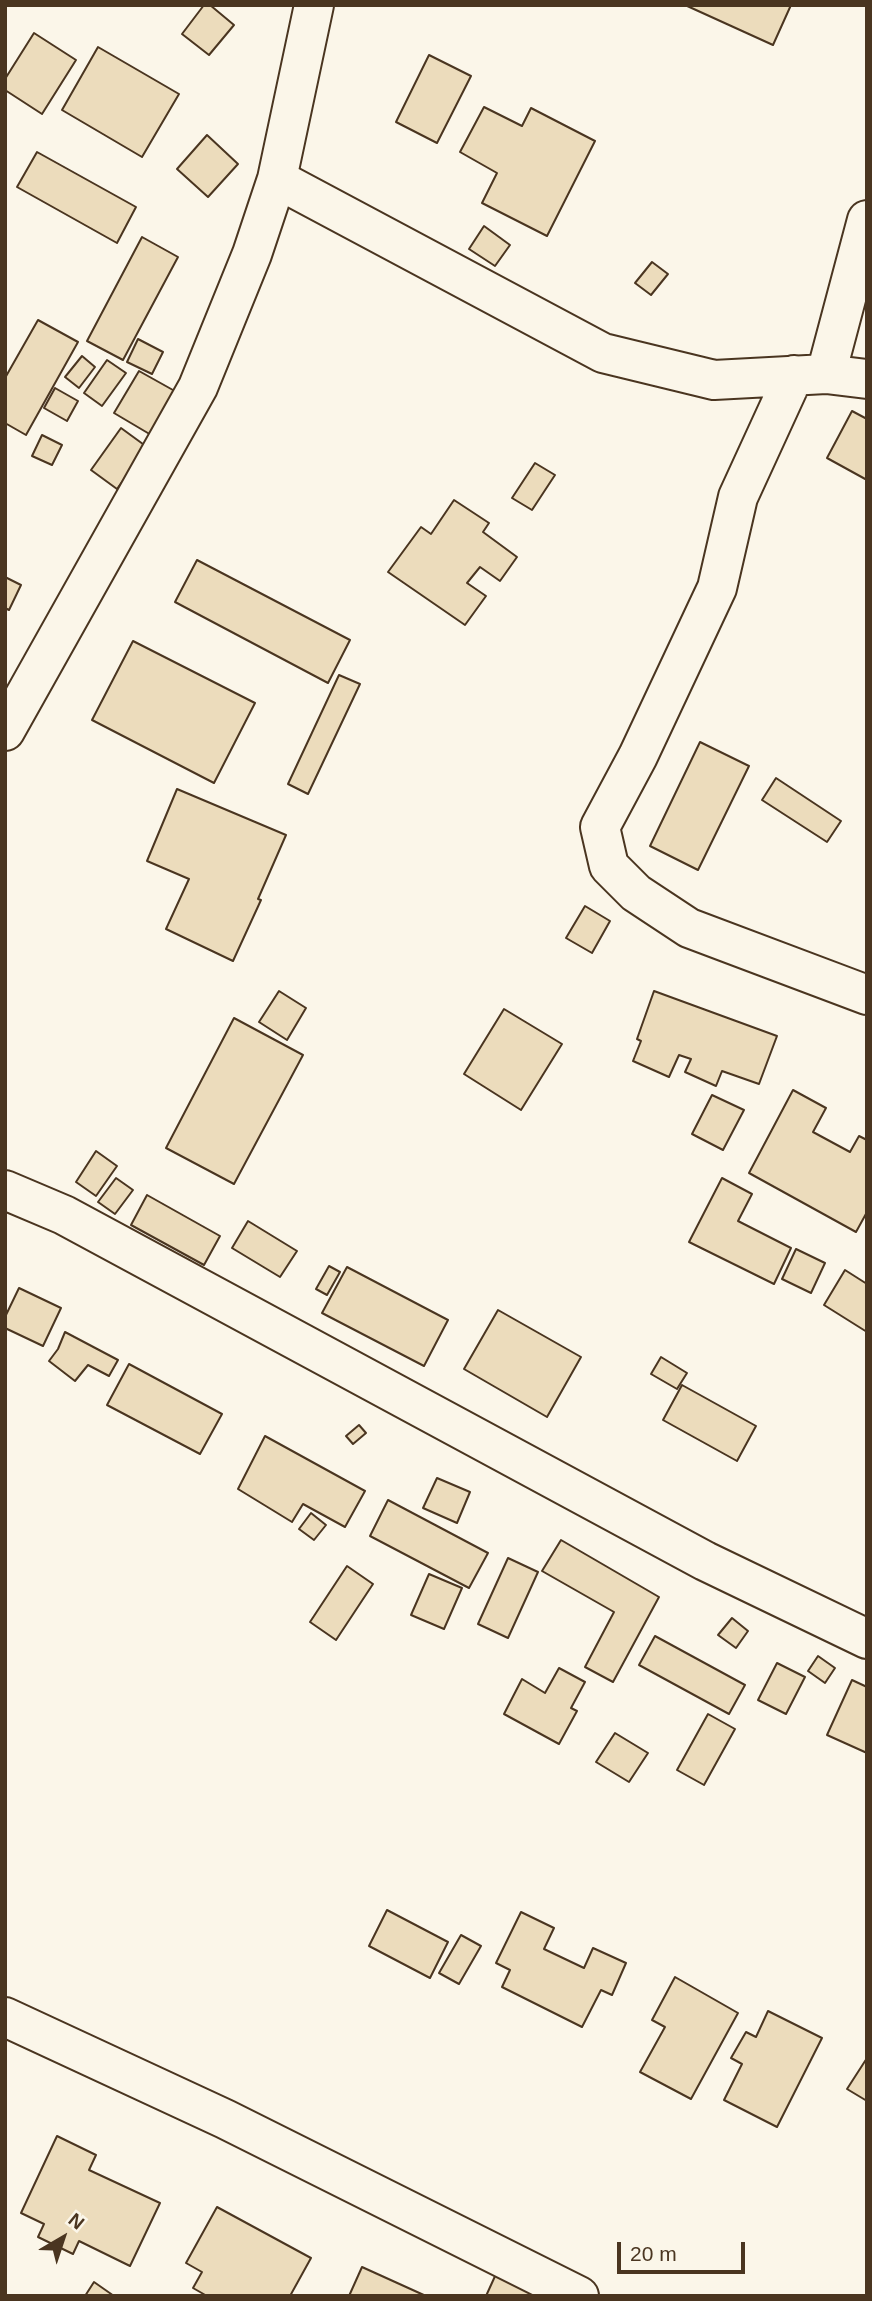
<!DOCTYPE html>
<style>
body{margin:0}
#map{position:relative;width:872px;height:2301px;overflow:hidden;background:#fbf6e9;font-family:Helvetica,sans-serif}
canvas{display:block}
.frame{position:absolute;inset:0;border:7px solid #4a3520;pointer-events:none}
.north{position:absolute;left:28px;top:2203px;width:70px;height:70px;-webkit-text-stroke:5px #fbf6e9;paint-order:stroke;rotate:39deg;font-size:19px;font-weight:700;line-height:28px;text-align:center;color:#4a3520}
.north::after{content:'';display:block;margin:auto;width:24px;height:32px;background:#4a3520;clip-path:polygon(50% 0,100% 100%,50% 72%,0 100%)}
.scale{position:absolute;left:617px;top:2242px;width:128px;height:32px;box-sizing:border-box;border:4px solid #4a3520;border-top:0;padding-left:9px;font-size:21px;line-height:24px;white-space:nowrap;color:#4a3520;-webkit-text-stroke:5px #fbf6e9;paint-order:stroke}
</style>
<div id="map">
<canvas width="872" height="2301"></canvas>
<div class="frame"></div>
<div class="north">N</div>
<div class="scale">20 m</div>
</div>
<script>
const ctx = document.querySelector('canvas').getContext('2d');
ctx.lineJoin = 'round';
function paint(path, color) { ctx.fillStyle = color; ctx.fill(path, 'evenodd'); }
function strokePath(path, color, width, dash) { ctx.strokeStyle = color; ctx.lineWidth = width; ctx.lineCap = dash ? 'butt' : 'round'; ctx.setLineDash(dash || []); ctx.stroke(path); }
const building = new Path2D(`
 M 204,5 L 210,5 L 234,25 L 209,55 L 182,34 Z
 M 685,5 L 791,5 L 773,45 Z
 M 34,33 L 76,60 L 42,114 L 5,90 L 5,79 Z
 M 98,47 L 179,94 L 142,157 L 62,110 Z
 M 429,55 L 471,76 L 437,143 L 396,122 Z
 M 484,107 L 522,126 L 531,108 L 595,141 L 547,236 L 482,203 L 497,173 L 460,152 Z
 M 207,135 L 238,164 L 208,197 L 177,169 Z
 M 37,152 L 136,207 L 117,243 L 17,187 Z
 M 484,226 L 510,245 L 495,266 L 469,249 Z
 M 142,237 L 178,257 L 123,360 L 87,341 Z
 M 652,262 L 668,274 L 651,295 L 635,283 Z
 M 38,320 L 78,342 L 26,435 L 5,423 L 5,378 Z
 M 138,339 L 163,352 L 152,374 L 127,362 Z
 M 82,356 L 95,367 L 79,388 L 65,377 Z
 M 107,360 L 126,373 L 102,406 L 84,393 Z
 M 139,371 L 189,399 L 163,442 L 114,413 Z
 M 55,388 L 78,401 L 67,421 L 44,408 Z
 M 852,411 L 867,419 L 867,480 L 827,458 Z
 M 121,428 L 147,447 L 117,489 L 91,470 Z
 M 42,435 L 62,445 L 52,465 L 32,456 Z
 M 535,463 L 555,475 L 532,510 L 512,498 Z
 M 454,500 L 489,523 L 483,532 L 517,557 L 500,581 L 480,567 L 467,583 L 486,596 L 465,625 L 388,572 L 421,527 L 431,534 Z
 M 197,560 L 350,640 L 328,683 L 175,602 Z
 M 5,577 L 21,585 L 9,610 L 5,608 Z
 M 133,641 L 255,703 L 214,783 L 92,720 Z
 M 339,675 L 360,684 L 308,794 L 288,784 Z
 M 700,742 L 749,766 L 698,870 L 650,846 Z
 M 776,778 L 841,821 L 827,842 L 762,800 Z
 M 177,789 L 286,835 L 258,899 L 261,900 L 233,961 L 166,929 L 189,879 L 147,861 Z
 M 585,906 L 610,921 L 592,953 L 566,938 Z
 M 279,991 L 306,1008 L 287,1040 L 259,1022 Z
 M 654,991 L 777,1036 L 759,1084 L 722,1071 L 716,1086 L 685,1072 L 691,1059 L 679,1055 L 669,1077 L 633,1061 L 641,1041 L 637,1039 Z
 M 504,1009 L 562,1044 L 521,1110 L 464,1074 Z
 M 234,1018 L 303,1055 L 234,1184 L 166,1148 Z
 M 793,1090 L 826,1108 L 813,1132 L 850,1152 L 859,1136 L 867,1140 L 867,1212 L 856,1232 L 749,1173 Z
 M 712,1095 L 744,1110 L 723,1150 L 692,1134 Z
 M 96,1151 L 117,1166 L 96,1196 L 76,1182 Z
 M 116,1178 L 133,1190 L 115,1214 L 98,1202 Z
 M 722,1178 L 752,1194 L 738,1221 L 791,1248 L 774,1284 L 689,1242 Z
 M 147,1195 L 220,1236 L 204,1265 L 131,1225 Z
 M 248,1221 L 297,1251 L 280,1277 L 232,1248 Z
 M 796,1249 L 825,1263 L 811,1293 L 782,1279 Z
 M 329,1266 L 340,1272 L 327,1295 L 316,1289 Z
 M 347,1267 L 448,1320 L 424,1366 L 322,1313 Z
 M 845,1270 L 867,1284 L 867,1332 L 824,1305 Z
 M 19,1288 L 61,1308 L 43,1346 L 5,1328 L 5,1317 Z
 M 498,1310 L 581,1357 L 547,1417 L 464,1369 Z
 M 65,1332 L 118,1360 L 109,1376 L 88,1365 L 75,1381 L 49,1361 L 58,1349 Z
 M 661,1357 L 687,1373 L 677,1389 L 651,1374 Z
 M 129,1364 L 222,1414 L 200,1454 L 107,1405 Z
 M 682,1385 L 756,1426 L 737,1461 L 663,1420 Z
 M 359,1425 L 366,1433 L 353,1444 L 346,1436 Z
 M 265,1436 L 365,1491 L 345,1527 L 303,1504 L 292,1522 L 238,1489 Z
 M 437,1478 L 470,1492 L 457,1523 L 423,1508 Z
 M 388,1500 L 488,1553 L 469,1588 L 370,1536 Z
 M 311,1513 L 326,1525 L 314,1540 L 299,1529 Z
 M 561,1540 L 659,1597 L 613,1682 L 585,1667 L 614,1612 L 542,1571 Z
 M 508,1558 L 538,1572 L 508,1638 L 478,1624 Z
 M 347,1566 L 373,1584 L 336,1640 L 310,1622 Z
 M 429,1574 L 462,1588 L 444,1629 L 411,1615 Z
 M 732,1618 L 748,1631 L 736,1648 L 718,1635 Z
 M 655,1636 L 745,1685 L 729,1714 L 639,1665 Z
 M 818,1656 L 835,1668 L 825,1683 L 808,1671 Z
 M 777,1663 L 805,1677 L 786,1714 L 758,1700 Z
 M 559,1668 L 585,1682 L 571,1708 L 577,1711 L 559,1744 L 504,1714 L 522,1679 L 545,1693 Z
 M 852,1680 L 867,1687 L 867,1753 L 827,1735 Z
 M 708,1714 L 735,1729 L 704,1785 L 677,1770 Z
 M 615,1733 L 648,1753 L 629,1782 L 596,1762 Z
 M 387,1910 L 448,1942 L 430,1978 L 369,1946 Z
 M 521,1912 L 554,1928 L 544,1949 L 584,1968 L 593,1948 L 626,1963 L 612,1995 L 601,1990 L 582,2027 L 502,1987 L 510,1970 L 496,1963 Z
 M 461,1935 L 481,1946 L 459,1984 L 439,1973 Z
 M 675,1977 L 738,2013 L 691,2099 L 640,2072 L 665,2027 L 652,2020 Z
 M 768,2011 L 822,2038 L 777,2127 L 724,2100 L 742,2064 L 731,2058 L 746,2032 L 756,2037 Z
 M 867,2058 L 867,2101 L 847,2089 Z
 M 57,2136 L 96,2155 L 89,2170 L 160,2203 L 130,2266 L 79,2241 L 73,2254 L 38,2237 L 44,2224 L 21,2213 Z
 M 217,2207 L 311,2258 L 290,2296 L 207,2296 L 193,2288 L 202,2272 L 186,2263 Z
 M 362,2267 L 426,2296 L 349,2296 Z
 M 496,2274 L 540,2296 L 486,2296 Z
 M 94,2282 L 114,2296 L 85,2296 Z`);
paint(building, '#ecdcbc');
strokePath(building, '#4a3520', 2);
const minor = new Path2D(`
 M 277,179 L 603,353 L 714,380 L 826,374 L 867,379
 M 826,374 L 867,220
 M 794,375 L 738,497 L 717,588 L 638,756 L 600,827 L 609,866 L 636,893 L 689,928 L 867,995
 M 5,731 L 198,387 L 252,254 L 277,179 L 314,5
 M 5,1190 L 64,1215 L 705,1561 L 867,1639
 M 5,2017 L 225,2119 L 579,2296`);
strokePath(minor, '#4a3520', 42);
strokePath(minor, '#fbf6e9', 38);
</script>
